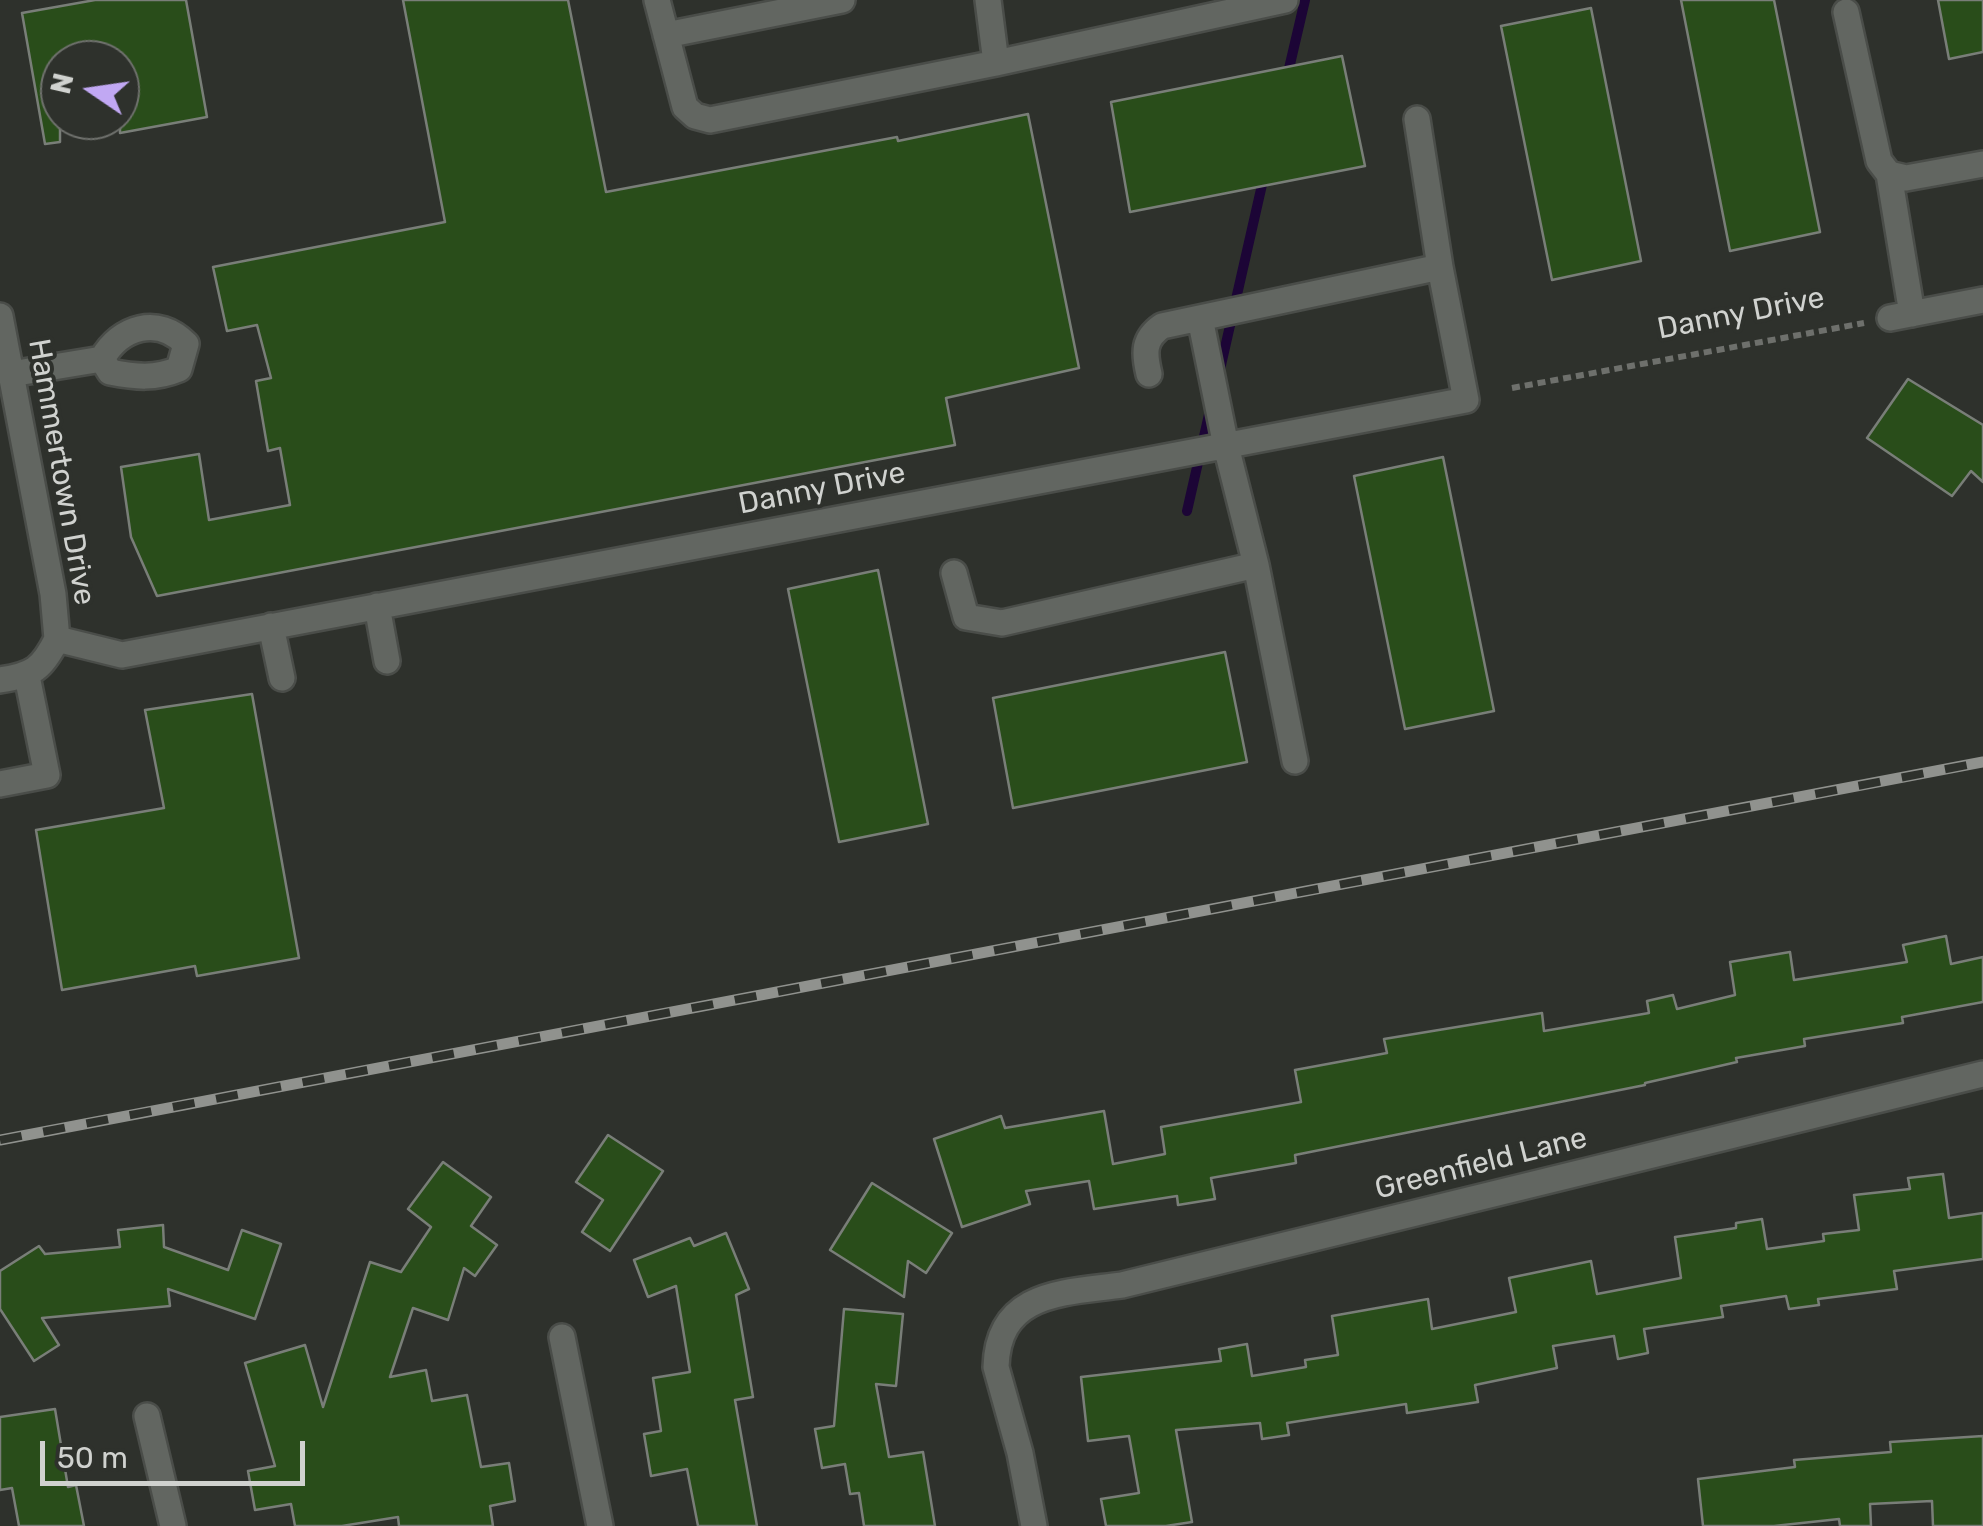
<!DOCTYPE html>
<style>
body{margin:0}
#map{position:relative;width:1983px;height:1526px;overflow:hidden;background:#2e312c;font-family:Rubik,sans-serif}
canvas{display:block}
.north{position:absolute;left:40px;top:40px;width:100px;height:100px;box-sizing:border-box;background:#2e312c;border:2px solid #6f716d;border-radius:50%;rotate:283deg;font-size:28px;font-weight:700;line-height:40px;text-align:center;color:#d0d2cf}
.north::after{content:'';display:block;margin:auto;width:35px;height:45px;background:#c1a8f3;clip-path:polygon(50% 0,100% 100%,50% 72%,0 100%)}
.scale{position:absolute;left:40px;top:1441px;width:265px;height:45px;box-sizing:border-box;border:5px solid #d0d2cf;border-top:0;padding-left:12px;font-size:30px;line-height:35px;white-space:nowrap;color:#d0d2cf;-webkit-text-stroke:8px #2e312c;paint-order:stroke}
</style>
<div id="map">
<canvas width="1983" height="1526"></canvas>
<div class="north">N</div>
<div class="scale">50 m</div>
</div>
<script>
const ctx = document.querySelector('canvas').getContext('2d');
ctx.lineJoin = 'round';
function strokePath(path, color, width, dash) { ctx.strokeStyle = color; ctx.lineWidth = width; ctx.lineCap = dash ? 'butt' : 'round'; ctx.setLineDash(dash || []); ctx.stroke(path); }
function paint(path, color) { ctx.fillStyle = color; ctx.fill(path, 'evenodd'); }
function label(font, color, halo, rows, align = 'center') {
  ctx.font = font + ' Rubik,sans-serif'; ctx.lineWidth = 8; ctx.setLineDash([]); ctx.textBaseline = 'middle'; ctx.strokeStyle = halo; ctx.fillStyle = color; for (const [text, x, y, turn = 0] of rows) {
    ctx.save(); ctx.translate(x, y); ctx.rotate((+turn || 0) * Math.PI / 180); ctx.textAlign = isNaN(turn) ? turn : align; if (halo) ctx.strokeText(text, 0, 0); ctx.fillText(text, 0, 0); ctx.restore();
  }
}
strokePath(new Path2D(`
 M 1287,77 L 1305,0
 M 1219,374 L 1264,176
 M 1187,511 L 1210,410`), '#1c0536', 10);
const building = new Path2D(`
 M 95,0 L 186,0 L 207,117 L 120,133 L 120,60 L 60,60 L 60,142 L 45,144 L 22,13 Z
 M 403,0 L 568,0 L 606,192 L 897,137 L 898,141 L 1028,114 L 1079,368 L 946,398 L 955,445 L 157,596 L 131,537 L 121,467 L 199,454 L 209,520 L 290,505 L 280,448 L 268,451 L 256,381 L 271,378 L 257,325 L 227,331 L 213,267 L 445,222 Z
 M 1681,0 L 1774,0 L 1820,232 L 1730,251 Z
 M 1938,0 L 1983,0 L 1983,52 L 1949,59 Z
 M 1591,8 L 1641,261 L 1552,280 L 1501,26 Z
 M 1342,56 L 1365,166 L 1130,212 L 1111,102 Z
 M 1908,379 L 1983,425 L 1983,482 L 1971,471 L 1952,496 L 1867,438 Z
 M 1443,457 L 1494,711 L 1405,729 L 1354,476 Z
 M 878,570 L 928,824 L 839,842 L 788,589 Z
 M 1225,652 L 1247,762 L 1013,808 L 993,698 Z
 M 252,694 L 299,958 L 197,976 L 195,966 L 62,990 L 36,830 L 164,808 L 145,710 Z
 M 1946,936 L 1951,964 L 1983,957 L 1983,1002 L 1902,1017 L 1903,1023 L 1804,1039 L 1805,1046 L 1736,1058 L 1737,1062 L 1645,1083 L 1645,1085 L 1295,1155 L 1296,1163 L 1211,1178 L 1215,1199 L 1178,1205 L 1177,1196 L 1094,1209 L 1089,1181 L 1026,1191 L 1030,1204 L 962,1227 L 934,1139 L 1001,1116 L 1005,1128 L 1104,1111 L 1113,1164 L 1165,1154 L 1161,1127 L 1301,1102 L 1295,1070 L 1387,1053 L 1384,1039 L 1542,1013 L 1544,1031 L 1649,1013 L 1647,1001 L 1673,995 L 1677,1009 L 1735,995 L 1730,962 L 1790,952 L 1794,980 L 1907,962 L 1903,945 Z
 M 608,1135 L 663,1171 L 610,1251 L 582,1232 L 603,1200 L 576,1182 Z
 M 443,1162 L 491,1197 L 471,1226 L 497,1245 L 475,1276 L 464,1268 L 448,1320 L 413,1308 L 390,1377 L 426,1370 L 432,1401 L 467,1395 L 481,1467 L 509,1463 L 515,1501 L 490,1506 L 493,1526 L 399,1526 L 398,1517 L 342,1526 L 295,1526 L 291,1504 L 255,1510 L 248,1471 L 275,1466 L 245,1363 L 305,1345 L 323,1407 L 370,1262 L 401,1272 L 431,1227 L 408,1209 Z
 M 1943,1174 L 1949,1218 L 1983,1213 L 1983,1259 L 1894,1271 L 1897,1289 L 1818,1299 L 1819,1305 L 1789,1309 L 1786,1296 L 1721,1306 L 1723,1317 L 1644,1329 L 1648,1353 L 1618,1359 L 1614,1336 L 1553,1346 L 1557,1368 L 1475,1385 L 1478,1402 L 1407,1413 L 1406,1404 L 1287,1423 L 1289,1435 L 1262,1439 L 1260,1423 L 1176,1430 L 1192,1522 L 1166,1526 L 1106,1526 L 1101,1499 L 1139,1493 L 1129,1436 L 1088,1441 L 1081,1377 L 1221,1361 L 1219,1349 L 1247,1344 L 1252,1376 L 1306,1367 L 1305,1360 L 1338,1355 L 1332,1316 L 1428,1299 L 1432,1329 L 1516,1312 L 1509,1278 L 1591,1261 L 1597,1294 L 1681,1278 L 1675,1237 L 1736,1228 L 1736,1223 L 1762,1219 L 1767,1249 L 1824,1241 L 1823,1234 L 1859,1230 L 1854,1195 L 1910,1189 L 1908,1178 Z
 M 872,1183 L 952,1233 L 926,1273 L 908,1261 L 904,1297 L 830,1250 Z
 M 163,1225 L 164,1247 L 228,1270 L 242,1230 L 281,1244 L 255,1319 L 168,1289 L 170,1306 L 42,1318 L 59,1345 L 34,1361 L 0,1309 L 0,1271 L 39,1246 L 45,1254 L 120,1247 L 118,1230 Z
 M 726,1233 L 749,1289 L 736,1295 L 753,1397 L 735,1400 L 757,1526 L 698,1526 L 687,1469 L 651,1476 L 644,1434 L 661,1431 L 653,1378 L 690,1372 L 676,1286 L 648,1297 L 634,1260 L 690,1238 L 694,1246 Z
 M 844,1309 L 903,1314 L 896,1386 L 876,1384 L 889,1457 L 923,1452 L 935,1526 L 864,1526 L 859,1493 L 850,1494 L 845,1464 L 822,1468 L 815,1429 L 834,1426 Z
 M 55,1409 L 68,1487 L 76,1485 L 84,1526 L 19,1526 L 12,1488 L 0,1490 L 0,1417 Z
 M 1983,1436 L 1983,1526 L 1933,1526 L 1932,1501 L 1870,1504 L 1871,1526 L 1840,1526 L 1839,1519 L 1774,1526 L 1703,1526 L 1698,1479 L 1795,1467 L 1794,1460 L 1891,1452 L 1890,1442 Z`);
paint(building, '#294d1a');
strokePath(building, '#797e78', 2.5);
const minor = new Path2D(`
 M 657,0 L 685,107 L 695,116 L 710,120 L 996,63 L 1285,0
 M 988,0 L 996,63
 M 1846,12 L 1879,161 L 1889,174 L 1906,178 L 1983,164
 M 666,35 L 842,0
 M 1889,174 L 1912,314
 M 0,316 L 53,594 L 57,639
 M 1890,318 L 1983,300
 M 11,374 L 102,359 C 120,327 158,315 186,344 L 179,369 C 155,379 136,377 110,372 L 102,359
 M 1149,374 C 1144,353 1143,339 1162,326 L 1440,267 L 1417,119
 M 1256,565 L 1295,761
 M 954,573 L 966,617 L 1002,623 L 1256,565 L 1226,446 L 1200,318
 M 377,606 L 387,661
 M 271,626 L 282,678
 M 57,639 L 122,655 L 1466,400 L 1440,267
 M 0,680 C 33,675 42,669 57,639
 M 0,784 L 47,775 L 27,676
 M 562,1337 L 600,1526
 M 147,1416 L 173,1526
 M 1034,1526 L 1020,1453 L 996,1367 C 998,1291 1064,1293 1122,1285 L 1983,1074`);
strokePath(minor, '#4a4d49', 30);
strokePath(new Path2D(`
 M 1512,388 L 1864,323`), '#6e706c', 6, [8, 5]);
strokePath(minor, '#626661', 25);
const rail = new Path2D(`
 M 0,1140 L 1983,762`);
strokePath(rail, '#90928e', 11);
strokePath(rail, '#2e312c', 8, [22]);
label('30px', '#d0d2cf', '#2e312c', [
 ["Danny Drive",1741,314,-11],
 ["Hammertown Drive",61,472,80],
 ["Danny Drive",822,489,-11],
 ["Greenfield Lane",1481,1164,-14]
]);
</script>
